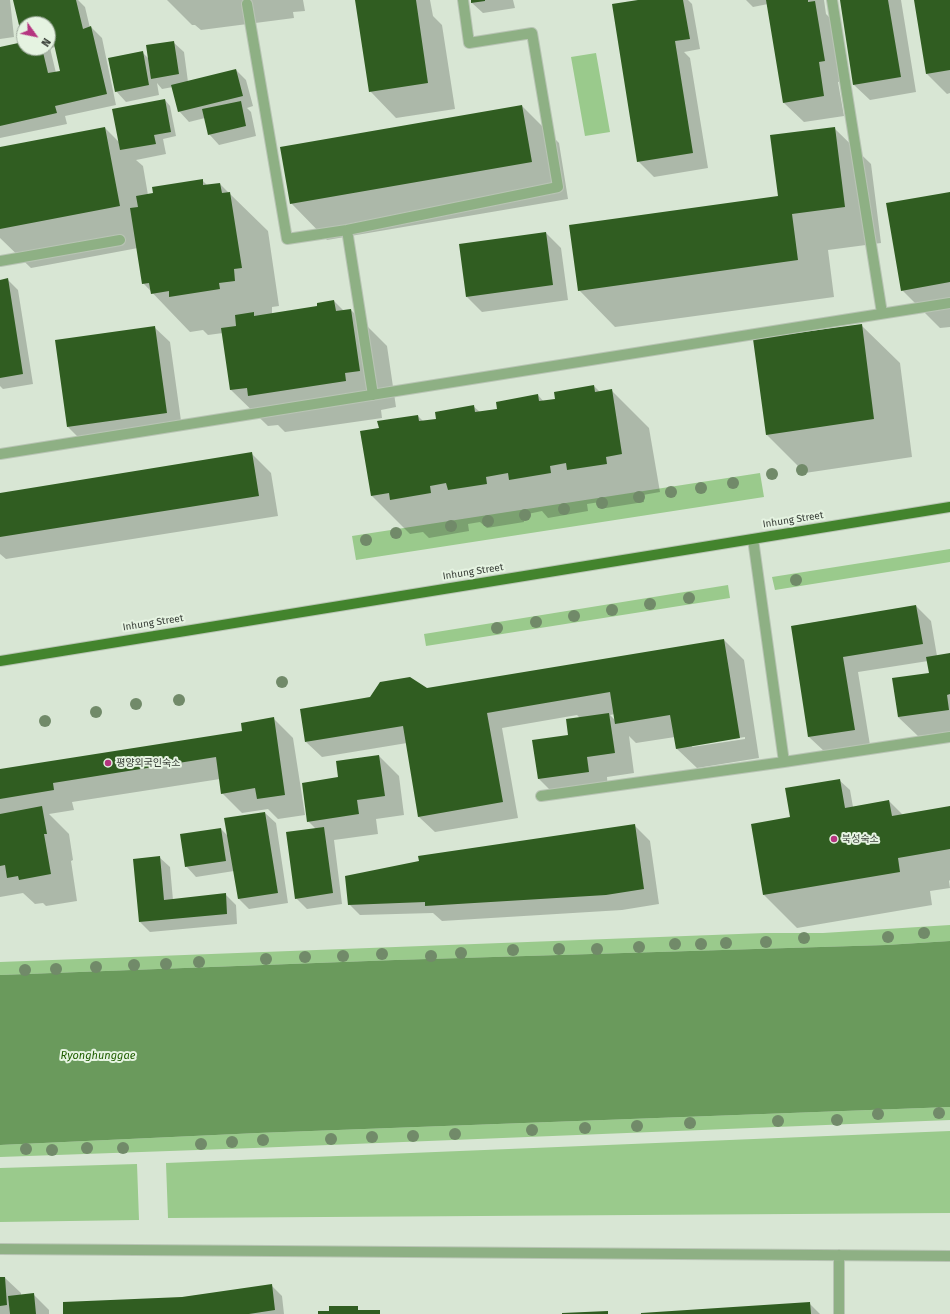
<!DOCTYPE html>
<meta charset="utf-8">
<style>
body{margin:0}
#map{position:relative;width:950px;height:1314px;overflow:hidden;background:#d8e6d4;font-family:"Fira Sans",sans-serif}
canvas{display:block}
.north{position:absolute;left:16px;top:16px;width:40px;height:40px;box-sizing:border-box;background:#e5f3e1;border:1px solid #9faa9d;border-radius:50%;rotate:123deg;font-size:11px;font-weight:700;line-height:16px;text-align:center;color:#373d36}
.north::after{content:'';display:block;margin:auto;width:14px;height:18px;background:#b53580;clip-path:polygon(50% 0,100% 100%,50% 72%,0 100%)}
</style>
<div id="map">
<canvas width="950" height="1314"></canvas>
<div class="north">N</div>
</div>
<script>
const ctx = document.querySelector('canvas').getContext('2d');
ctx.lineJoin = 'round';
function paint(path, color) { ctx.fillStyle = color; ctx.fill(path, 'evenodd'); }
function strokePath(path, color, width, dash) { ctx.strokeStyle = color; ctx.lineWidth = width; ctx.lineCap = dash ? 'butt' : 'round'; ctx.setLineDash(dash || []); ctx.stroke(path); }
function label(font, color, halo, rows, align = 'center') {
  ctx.font = font + ' "Fira Sans","Noto Sans KR",sans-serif'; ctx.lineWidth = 4; ctx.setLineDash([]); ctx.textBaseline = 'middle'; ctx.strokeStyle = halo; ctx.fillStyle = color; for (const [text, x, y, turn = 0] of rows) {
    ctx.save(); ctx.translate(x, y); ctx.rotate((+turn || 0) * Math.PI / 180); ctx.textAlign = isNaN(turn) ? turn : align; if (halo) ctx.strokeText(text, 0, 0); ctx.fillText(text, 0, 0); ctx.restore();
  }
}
paint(new Path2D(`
 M 596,53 L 610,132 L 585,136 L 571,57 Z
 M 760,473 L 764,497 L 356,560 L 352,536 Z
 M 950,549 L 950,562 L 775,590 L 772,577 Z
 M 728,585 L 730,598 L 426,646 L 424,634 Z
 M 950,925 L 950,941 L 886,945 L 395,960 L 0,975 L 0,962 L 765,933 L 823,933 Z
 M 950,1107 L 950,1120 L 254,1148 L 0,1157 L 0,1145 L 258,1133 Z
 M 950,1131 L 950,1213 L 168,1218 L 166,1163 Z
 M 137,1164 L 139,1220 L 0,1222 L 0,1168 Z`), '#9aca8c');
paint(new Path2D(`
 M 950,941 L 950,1107 L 258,1133 L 0,1145 L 0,975 L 395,960 L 886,945 Z`), '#6a9a5c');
paint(new Path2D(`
 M 0,0 L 10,0 L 14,37 L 0,39 Z
 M 14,0 L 78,0 L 85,7 L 90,28 L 91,27 L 102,38 L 116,105 L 65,116 L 67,124 L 0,138 L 0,48 L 24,42 ZM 24,24 L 48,24 L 48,48 L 24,48 ZM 56,47 L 61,71 L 56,73 L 50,48 Z
 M 167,0 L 303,0 L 305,11 L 293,12 L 294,18 L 201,30 L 195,25 L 192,25 Z
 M 356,0 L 430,0 L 433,16 L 442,25 L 455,109 L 396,118 L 370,91 Z
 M 472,0 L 513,0 L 515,8 L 483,13 L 472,3 Z
 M 644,0 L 688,0 L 692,4 L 700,49 L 684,52 L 690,58 L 708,168 L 654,177 L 638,161 Z
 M 746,0 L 824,0 L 826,14 L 834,22 L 844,81 L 838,82 L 844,116 L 804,122 L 784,103 L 768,4 L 753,7 Z
 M 841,0 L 901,0 L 916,92 L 870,100 L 854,85 Z
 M 915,0 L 950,0 L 950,93 L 947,94 L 927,74 Z
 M 173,42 L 184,52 L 188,82 L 236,70 L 246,80 L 253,106 L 247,108 L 251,112 L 256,136 L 219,145 L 209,134 L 205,118 L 189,122 L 179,111 L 173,87 L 162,89 L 157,83 L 159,95 L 126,102 L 116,91 L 142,52 L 149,59 Z
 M 165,100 L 170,106 L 176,136 L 163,139 L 166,154 L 136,160 L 143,166 L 148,195 L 202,180 L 208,186 L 220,184 L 229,193 L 268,231 L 279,306 L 272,307 L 272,314 L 319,307 L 334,301 L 344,311 L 351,310 L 387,346 L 396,407 L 381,410 L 382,418 L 285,432 L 278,425 L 268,426 L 231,390 L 223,333 L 208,335 L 203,330 L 190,332 L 143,283 L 138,248 L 31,268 L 0,238 L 0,148 L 105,128 L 120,143 Z
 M 522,106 L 559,143 L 568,199 L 327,240 L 291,203 Z
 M 834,128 L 871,164 L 881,243 L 828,250 L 834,297 L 615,327 L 579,290 L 779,197 Z
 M 950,193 L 950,327 L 940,328 L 902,290 Z
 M 546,233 L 561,248 L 568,300 L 482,312 L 467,297 Z
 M 7,279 L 18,290 L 33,384 L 3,389 L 0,386 L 0,281 Z
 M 861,325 L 900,363 L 912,457 L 805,473 L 766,434 Z
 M 154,327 L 170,342 L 182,428 L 83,442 L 68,427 Z
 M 594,386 L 600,392 L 611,390 L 649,428 L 660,492 L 643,495 L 644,502 L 606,508 L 600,502 L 587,504 L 588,511 L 548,518 L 542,511 L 523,515 L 524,522 L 487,528 L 480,522 L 468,524 L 469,531 L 429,538 L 423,532 L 410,534 L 372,496 L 380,429 L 418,416 L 424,422 L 437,420 L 473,406 L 480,412 L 498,409 L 538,395 L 544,402 L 556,399 Z
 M 252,454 L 271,473 L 278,516 L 6,559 L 0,554 L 0,494 Z
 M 916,606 L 931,621 L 937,656 L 950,654 L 950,732 L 918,736 L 898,717 L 930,673 L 928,661 L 858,672 L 870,745 L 825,752 L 809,737 L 792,626 Z
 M 724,640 L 744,660 L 759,758 L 697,768 L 677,749 L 675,737 L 636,743 L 629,736 L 634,773 L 607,777 L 608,792 L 559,799 L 539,779 L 533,741 L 570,736 L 580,718 L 577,715 L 502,728 L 518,818 L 435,832 L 419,817 L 407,743 L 322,757 L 306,742 L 427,689 ZM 615,714 L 616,721 L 610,715 ZM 745,737 L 745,739 L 692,747 L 692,745 Z
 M 273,718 L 293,738 L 305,815 L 278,819 L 268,809 L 242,813 L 222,793 L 220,779 L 72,802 L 74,810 L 49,814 L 69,834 L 73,860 L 71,861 L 77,901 L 46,906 L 43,903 L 35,904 L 23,893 L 0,897 L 0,770 L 243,732 Z
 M 379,756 L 399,776 L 404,815 L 376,819 L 378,834 L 334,840 L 342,904 L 307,909 L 296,898 L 316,829 L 308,821 Z
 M 839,780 L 850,790 L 853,807 L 889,801 L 903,815 L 950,807 L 950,880 L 949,881 L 950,888 L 930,891 L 932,905 L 797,928 L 764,895 L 792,818 Z
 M 265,813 L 276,823 L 288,903 L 249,909 L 239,899 L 234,871 L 196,877 L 186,866 L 221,829 L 228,836 Z
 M 634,825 L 650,841 L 659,904 L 622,910 L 442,921 L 433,913 L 360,915 L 349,904 Z
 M 159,857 L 170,867 L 173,900 L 225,894 L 236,905 L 237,924 L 150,932 L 140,922 Z
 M 0,1278 L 5,1278 L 21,1293 L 21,1296 L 33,1294 L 49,1310 L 49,1314 L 0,1314 Z
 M 271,1285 L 282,1296 L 284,1314 L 64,1314 Z
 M 809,1303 L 820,1314 L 638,1314 Z`), '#0003');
paint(new Path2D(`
 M 13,0 L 76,0 L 83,29 L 91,26 L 107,94 L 55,106 L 57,113 L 0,126 L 0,47 L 23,42 ZM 24,24 L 48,24 L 48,36 L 52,35 L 60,71 L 48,73 L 42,48 L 24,48 Z
 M 355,0 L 416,0 L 428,83 L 369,92 Z
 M 471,0 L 485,0 L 485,1 L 471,3 Z
 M 638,0 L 683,0 L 690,39 L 675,41 L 693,153 L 637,162 L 612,4 Z
 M 766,0 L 808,0 L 808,2 L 815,1 L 825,61 L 819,62 L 824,96 L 783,103 Z
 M 840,0 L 888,0 L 901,77 L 853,85 Z
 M 914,0 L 950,0 L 950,70 L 926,74 Z
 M 174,41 L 179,74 L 151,79 L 146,45 Z
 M 143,51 L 149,85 L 115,92 L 108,58 Z
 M 236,69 L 243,96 L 178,112 L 171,85 Z
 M 165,99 L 171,132 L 154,135 L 156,144 L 120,150 L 112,109 Z
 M 241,101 L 246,126 L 208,135 L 202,109 Z
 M 522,105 L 532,162 L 290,204 L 280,147 Z
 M 105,127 L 120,206 L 0,229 L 0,147 Z
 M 835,127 L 845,207 L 792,214 L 798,260 L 578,291 L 569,225 L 778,196 L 770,135 Z
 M 203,179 L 203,185 L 220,183 L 222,193 L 230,192 L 242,268 L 234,269 L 235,281 L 219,283 L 220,289 L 169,297 L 169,291 L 151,294 L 149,283 L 142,284 L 130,208 L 138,207 L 136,196 L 153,193 L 152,187 Z
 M 950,192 L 950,282 L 901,291 L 886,203 Z
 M 546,232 L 553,285 L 466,297 L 459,244 Z
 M 8,278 L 23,374 L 0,378 L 0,280 Z
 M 334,300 L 336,311 L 351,309 L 360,371 L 345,373 L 346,381 L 248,396 L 247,388 L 230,390 L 221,328 L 236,326 L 235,315 L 254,312 L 254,316 L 317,306 L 317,303 Z
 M 862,324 L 874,419 L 766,435 L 753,339 Z
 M 155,326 L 167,413 L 67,427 L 55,340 Z
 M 594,385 L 595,392 L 612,389 L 622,454 L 606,457 L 607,464 L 567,470 L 566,463 L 550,466 L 551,473 L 509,480 L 508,473 L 486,477 L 487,484 L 448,490 L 446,483 L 430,486 L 431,493 L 390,500 L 389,493 L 371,496 L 360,431 L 379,428 L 377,421 L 418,415 L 419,421 L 436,419 L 435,412 L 474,405 L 475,412 L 497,409 L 496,402 L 538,394 L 539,401 L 555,399 L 554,392 Z
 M 252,452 L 259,496 L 0,537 L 0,493 Z
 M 916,605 L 923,644 L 843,657 L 855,730 L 808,737 L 791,626 Z
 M 724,639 L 740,738 L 676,749 L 670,715 L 615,724 L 610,692 L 487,713 L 503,802 L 418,817 L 403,726 L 305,742 L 300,709 L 370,697 L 380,682 L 410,677 L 427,688 Z
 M 950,653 L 950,694 L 947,695 L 949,710 L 898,717 L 892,678 L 929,673 L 926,657 Z
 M 609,713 L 615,753 L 587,757 L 589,772 L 538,779 L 532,740 L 568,735 L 566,719 Z
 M 274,717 L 285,795 L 257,799 L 255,788 L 221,794 L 216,757 L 53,783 L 54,790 L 0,799 L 0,769 L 242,731 L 241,723 Z
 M 379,755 L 385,796 L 357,800 L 359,814 L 307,822 L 302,783 L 338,777 L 336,761 Z
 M 840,779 L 845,808 L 889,800 L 892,816 L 950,806 L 950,849 L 898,858 L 900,872 L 763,895 L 751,824 L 790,817 L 785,788 Z
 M 42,806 L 47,834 L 44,834 L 51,874 L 19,880 L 18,876 L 7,878 L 5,865 L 0,866 L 0,814 Z
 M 265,812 L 278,893 L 238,899 L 224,818 Z
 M 635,824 L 644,889 L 606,895 L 425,906 L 425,902 L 348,905 L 345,876 L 419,861 L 418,856 Z
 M 324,827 L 333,893 L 295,899 L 286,832 Z
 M 221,828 L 226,861 L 185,867 L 180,834 Z
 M 160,856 L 164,900 L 226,893 L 227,914 L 139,922 L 133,859 Z
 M 0,1277 L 5,1277 L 7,1305 L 0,1306 Z
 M 272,1284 L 275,1310 L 249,1314 L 63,1314 L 63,1302 L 182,1297 Z
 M 34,1293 L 36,1314 L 10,1314 L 8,1296 Z
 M 810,1302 L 811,1314 L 641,1314 L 641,1313 Z
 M 329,1306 L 358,1306 L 358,1310 L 380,1310 L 380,1314 L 318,1314 L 318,1311 L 329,1311 Z
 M 608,1311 L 608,1314 L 562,1314 L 562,1313 Z`), '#305d21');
const minor = new Path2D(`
 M 832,0 L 882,313
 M 247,4 L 287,239 L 347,230 L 558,187 L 532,33 L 469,43 L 463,0
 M 347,230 L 373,395
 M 0,261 L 120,240
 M 0,454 L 950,303
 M 753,539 L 784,762
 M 541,796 L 784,762 L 950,737
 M 0,1249 L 950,1256
 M 839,1314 L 839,1255`);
const major = new Path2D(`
 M 0,661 L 950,507`);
strokePath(minor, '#b8c4b4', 12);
strokePath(major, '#b8c4b4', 12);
strokePath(minor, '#8eb084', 10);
strokePath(major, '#43842d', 10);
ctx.fillStyle = '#718a69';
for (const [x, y] of [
 [802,470],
 [772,474],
 [733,483],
 [701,488],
 [671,492],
 [639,497],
 [602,503],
 [564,509],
 [525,515],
 [488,521],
 [451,526],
 [396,533],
 [366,540],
 [796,580],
 [689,598],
 [650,604],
 [612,610],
 [574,616],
 [536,622],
 [497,628],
 [282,682],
 [179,700],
 [136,704],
 [96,712],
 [45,721],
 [924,933],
 [888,937],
 [804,938],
 [766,942],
 [726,943],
 [675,944],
 [701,944],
 [639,947],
 [559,949],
 [597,949],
 [513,950],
 [461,953],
 [382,954],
 [343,956],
 [431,956],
 [305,957],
 [266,959],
 [199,962],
 [166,964],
 [134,965],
 [96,967],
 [56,969],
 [25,970],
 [939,1113],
 [878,1114],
 [837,1120],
 [778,1121],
 [690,1123],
 [637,1126],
 [585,1128],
 [532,1130],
 [455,1134],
 [413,1136],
 [372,1137],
 [331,1139],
 [263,1140],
 [232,1142],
 [201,1144],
 [87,1148],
 [123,1148],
 [26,1149],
 [52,1150]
]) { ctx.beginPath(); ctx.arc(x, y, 6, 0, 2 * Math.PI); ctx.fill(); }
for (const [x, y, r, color] of [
 [108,763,4,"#b53580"],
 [834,839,4,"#b53580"]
]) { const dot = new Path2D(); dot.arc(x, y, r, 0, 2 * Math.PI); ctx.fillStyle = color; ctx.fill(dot); strokePath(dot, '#e5f3e1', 1.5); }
label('10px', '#373d36', '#e5f3e1', [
 ["Inhung Street",793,520,-9],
 ["Inhung Street",473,572,-9],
 ["Inhung Street",153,623,-9]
]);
label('10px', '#373d36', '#e5f3e1', [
 ["평양외국인숙소",116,763],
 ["북성숙소",842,839]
], 'left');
label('italic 11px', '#1f5d00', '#e5f3e1', [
 ["Ryonghunggae",98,1056]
]);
</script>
